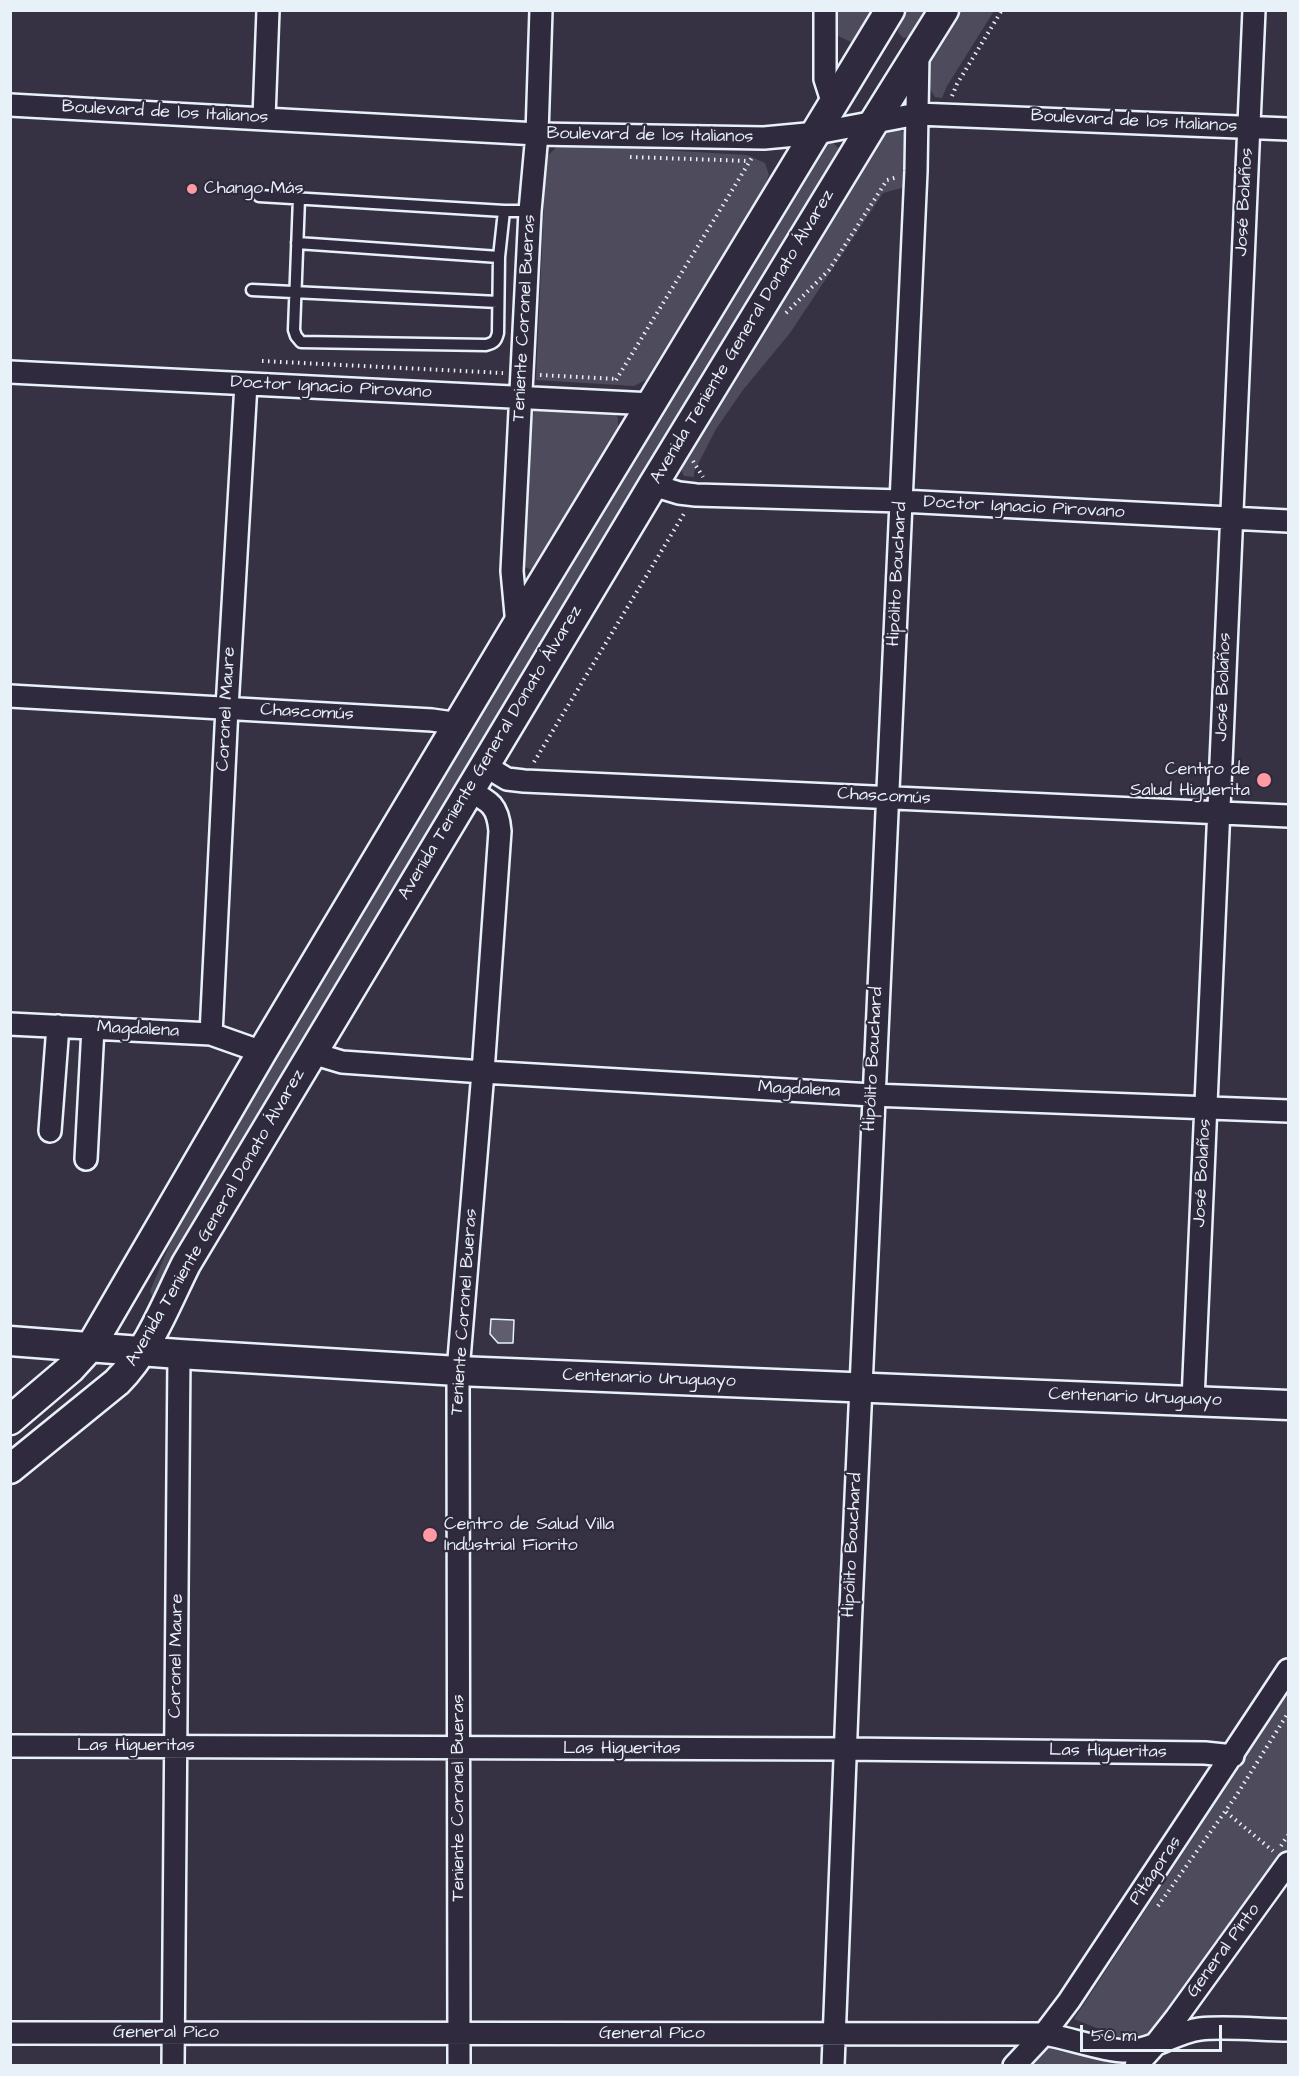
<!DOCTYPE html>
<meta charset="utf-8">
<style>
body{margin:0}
#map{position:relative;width:1299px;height:2076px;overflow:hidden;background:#363244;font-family:"Architects Daughter",sans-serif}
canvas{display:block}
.frame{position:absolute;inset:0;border:12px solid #e8f1f8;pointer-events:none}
.scale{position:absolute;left:1080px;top:2025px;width:142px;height:27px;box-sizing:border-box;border:3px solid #e8f1f8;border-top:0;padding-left:8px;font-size:18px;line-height:21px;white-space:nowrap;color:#e8f1f8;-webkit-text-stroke:4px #2f2a3d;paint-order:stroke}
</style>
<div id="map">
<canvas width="1299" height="2076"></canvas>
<div class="frame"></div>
<div class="scale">50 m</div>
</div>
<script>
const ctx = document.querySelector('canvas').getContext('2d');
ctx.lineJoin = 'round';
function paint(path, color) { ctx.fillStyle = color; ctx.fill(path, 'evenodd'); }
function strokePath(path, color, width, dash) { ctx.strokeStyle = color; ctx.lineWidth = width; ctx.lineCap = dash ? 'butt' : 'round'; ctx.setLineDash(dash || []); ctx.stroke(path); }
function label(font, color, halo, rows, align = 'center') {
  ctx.font = font + ' "Architects Daughter",sans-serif'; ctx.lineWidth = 4.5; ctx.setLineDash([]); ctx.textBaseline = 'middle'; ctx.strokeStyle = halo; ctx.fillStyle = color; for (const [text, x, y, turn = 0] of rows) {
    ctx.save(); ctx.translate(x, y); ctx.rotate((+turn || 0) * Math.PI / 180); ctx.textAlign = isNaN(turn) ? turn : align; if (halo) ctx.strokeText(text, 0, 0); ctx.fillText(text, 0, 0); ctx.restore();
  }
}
paint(new Path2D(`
 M 836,11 L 875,11 L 859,38 L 851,42 L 838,36 L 835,31 Z
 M 906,11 L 928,11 C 922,21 916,38 903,38 L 898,32 L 899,22 Z
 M 957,11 L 994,11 L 947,86 L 942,98 L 935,97 C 914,67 941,37 957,11 Z
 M 898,129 L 905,133 L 905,187 L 883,193 L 790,333 L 743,390 L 716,429 L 694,472 L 694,477 L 684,476 L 680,467 L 879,139 L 890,131 Z
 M 826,141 L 833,143 L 841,150 L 838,157 L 155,1294 L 152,1296 L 150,1291 L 193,1189 L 821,147 Z
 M 559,144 L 747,155 L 765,163 L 769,175 L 765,185 L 646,380 L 634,386 L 536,380 L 546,158 Z
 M 544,405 L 614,413 L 618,418 L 618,427 L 538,567 L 532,570 L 522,566 L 529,421 L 535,411 Z
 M 1288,1693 L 1288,1848 L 1146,2038 L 1135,2043 L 1074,2019 Z
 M 1052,2042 L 1118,2062 L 1121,2065 L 1024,2066 L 1042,2045 Z`), '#4d4b5c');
const building = new Path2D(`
 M 491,1319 L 514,1320 L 513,1343 L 498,1343 L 490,1334 Z`);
paint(building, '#605e6e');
strokePath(building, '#e8f1f8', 1.5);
const service = new Path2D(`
 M 259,196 L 504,211 L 530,211
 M 299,198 L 294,330 L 296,336 L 301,342 L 486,345 C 494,343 496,341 498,333 L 499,257 L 504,211
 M 297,243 L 499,257
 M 252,290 L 498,302`);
const minor = new Path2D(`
 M 825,10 L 825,79 L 833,104
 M 10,105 L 537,134 L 764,138 L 817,133 L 917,114 L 1288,129
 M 264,118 L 268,10
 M 10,372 L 652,404
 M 653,485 L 679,493 L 696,495 L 901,501 L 1288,521
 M 517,625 L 512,571 L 530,211 L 537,134 L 541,10
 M 10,696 L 432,720 L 460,724
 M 484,765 L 507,779 L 524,781 L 1288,816
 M 10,1024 L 211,1034 L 262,1052
 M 211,1034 L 227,708 L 246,384
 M 312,1053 L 342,1062 L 483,1072 L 872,1095 L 1288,1111
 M 50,1131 L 58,1026
 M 86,1159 L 93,1028
 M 1193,1400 L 1254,10
 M 10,1746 L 844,1749 L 1205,1753 L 1233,1756
 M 10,2033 L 1044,2034 C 1070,2038 1106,2052 1130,2051 C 1155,2049 1176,2032 1200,2029 C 1225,2026 1262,2030 1288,2030
 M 173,2066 L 179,1354
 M 459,2066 L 458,1371 L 483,1072 L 500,831 C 498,806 490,801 469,791
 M 833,2066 C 856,1434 887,802 916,171 L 918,53
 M 1014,2066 L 1044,2034 L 1069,2001 L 1288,1670
 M 1136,2066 L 1154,2046 L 1176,2018 L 1288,1863`);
const secondary = new Path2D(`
 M 10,1341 L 179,1354 L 458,1371 L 1288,1405
 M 10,1420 L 70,1369 L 91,1346 L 262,1052 L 517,625 L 890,10
 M 10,1469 L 117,1382 C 149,1350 166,1304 186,1264 L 653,485 L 874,122 L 944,10`);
strokePath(service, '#e8f1f8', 15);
strokePath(minor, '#e8f1f8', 26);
strokePath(secondary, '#e8f1f8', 33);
strokePath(new Path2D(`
 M 952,96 L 957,84 L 1002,10
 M 630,157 L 749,161
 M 786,313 L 829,270 L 887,180 L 898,177
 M 262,361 L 503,373
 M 540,375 L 617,379
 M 616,380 L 753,156
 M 693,461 L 703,477
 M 534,762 L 685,512
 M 1226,1812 L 1273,1851
 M 1281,1846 L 1288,1835
 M 1158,1906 L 1236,1796 L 1288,1713`), '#e8f1f8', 4, [1.5, 4.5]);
strokePath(service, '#2f2a3d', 10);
strokePath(minor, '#2f2a3d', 21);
strokePath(secondary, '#2f2a3d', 28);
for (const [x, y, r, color] of [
 [192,189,6,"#ff9aa2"],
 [1264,780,8,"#ff9aa2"],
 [430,1535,8,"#ff9aa2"]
]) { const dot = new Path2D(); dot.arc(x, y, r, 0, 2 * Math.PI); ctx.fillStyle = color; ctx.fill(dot); strokePath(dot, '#2f2a3d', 2); }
label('18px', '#e8f1f8', '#2f2a3d', [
 ["Boulevard de los Italianos",165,113,3],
 ["Boulevard de los Italianos",1134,122,3],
 ["Boulevard de los Italianos",650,136,1],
 ["José Bolaños",1245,202,-87],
 ["Teniente Coronel Bueras",525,318,-87],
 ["Avenida Teniente General Donato Álvarez",743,337,-59],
 ["Doctor Ignacio Pirovano",331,388,3],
 ["Doctor Ignacio Pirovano",1024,508,3],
 ["Hipólito Bouchard",898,574,-87],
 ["José Bolaños",1224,687,-88],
 ["Coronel Maure",227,709,-87],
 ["Chascomús",307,713,3],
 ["Avenida Teniente General Donato Álvarez",491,753,-59],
 ["Chascomús",884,797,3],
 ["Magdalena",138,1030,3],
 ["Hipólito Bouchard",874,1059,-87],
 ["Magdalena",799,1090,3],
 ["José Bolaños",1203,1173,-87],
 ["Avenida Teniente General Donato Álvarez",216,1218,-60],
 ["Teniente Coronel Bueras",465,1312,-86],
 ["Centenario Uruguayo",649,1379,2],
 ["Centenario Uruguayo",1135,1398,2],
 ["Hipólito Bouchard",853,1545,-87],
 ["Coronel Maure",177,1656,-89],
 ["Las Higueritas",136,1746],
 ["Las Higueritas",622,1749],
 ["Las Higueritas",1108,1752,1],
 ["Teniente Coronel Bueras",459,1798,-90],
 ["Pitágoras",1156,1871,-56],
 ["General Pinto",1224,1951,-54],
 ["General Pico",166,2033],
 ["General Pico",652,2034]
]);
label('18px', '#e8f1f8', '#2f2a3d', [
 ["Chango Más",204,189],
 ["Centro de",1250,770,"right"],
 ["Salud Higuerita",1250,791,"right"],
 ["Centro de Salud Villa",444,1525],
 ["Industrial Fiorito",444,1546]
], 'left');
</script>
